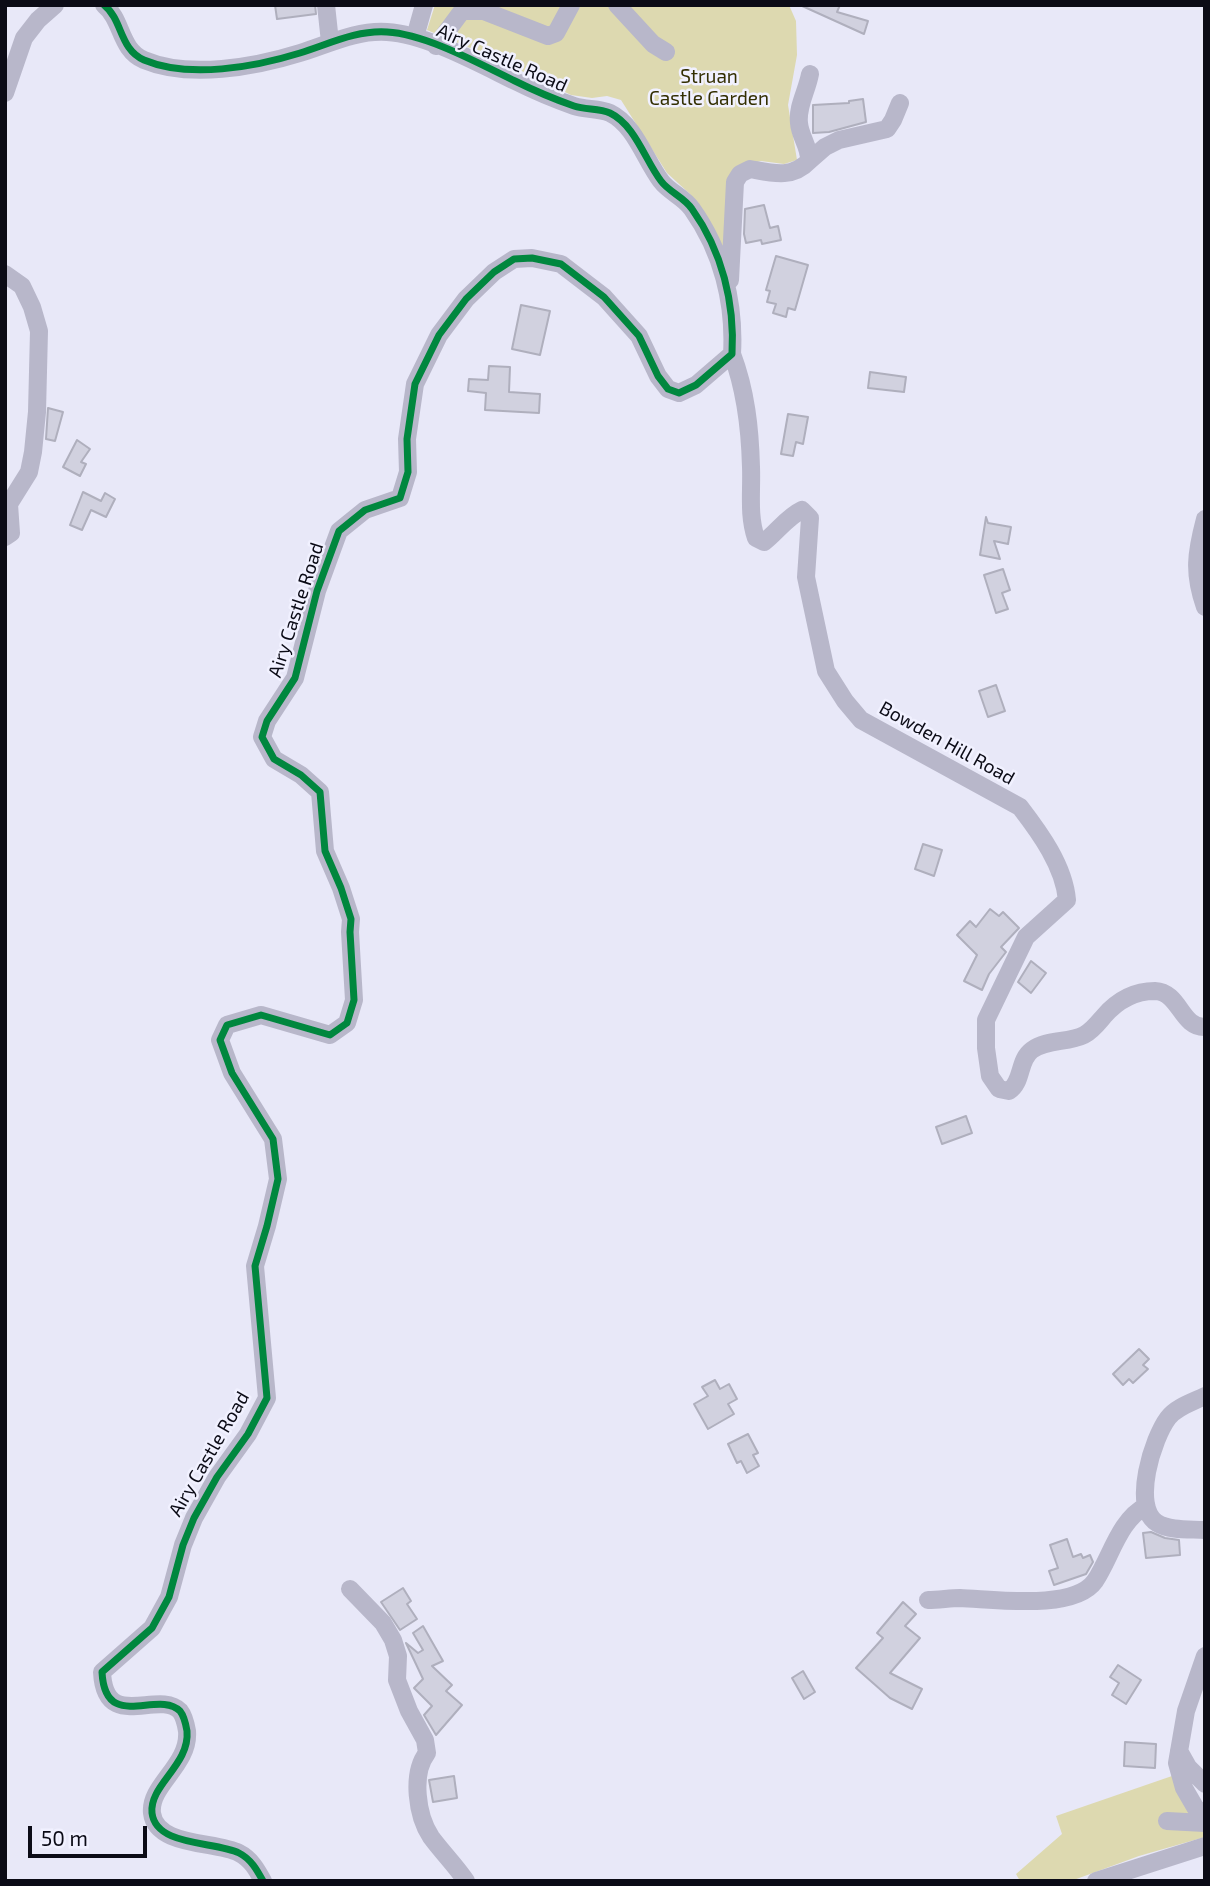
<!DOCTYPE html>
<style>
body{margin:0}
#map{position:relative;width:1210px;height:1886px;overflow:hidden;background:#e8e8f8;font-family:"Exo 2",sans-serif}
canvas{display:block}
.frame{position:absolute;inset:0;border:7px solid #0b0b16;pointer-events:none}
.scale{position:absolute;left:28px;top:1826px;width:119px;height:32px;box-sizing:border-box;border:4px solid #0b0b16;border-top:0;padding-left:9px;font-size:21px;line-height:24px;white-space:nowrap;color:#0b0b16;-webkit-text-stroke:5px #f1f1ff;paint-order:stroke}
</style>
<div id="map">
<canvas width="1210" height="1886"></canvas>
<div class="frame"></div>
<div class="scale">50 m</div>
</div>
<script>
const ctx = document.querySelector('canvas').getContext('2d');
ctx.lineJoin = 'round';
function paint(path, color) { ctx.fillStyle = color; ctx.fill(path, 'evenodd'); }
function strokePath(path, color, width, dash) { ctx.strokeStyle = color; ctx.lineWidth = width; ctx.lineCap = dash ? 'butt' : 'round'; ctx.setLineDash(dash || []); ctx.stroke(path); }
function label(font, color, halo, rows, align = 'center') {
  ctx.font = font + ' "Exo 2",sans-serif'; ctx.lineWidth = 5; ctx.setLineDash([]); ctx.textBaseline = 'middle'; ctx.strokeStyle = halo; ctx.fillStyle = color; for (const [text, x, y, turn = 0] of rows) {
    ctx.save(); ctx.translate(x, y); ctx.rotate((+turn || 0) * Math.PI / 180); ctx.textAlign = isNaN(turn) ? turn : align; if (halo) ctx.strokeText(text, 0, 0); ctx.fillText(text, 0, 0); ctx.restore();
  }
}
paint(new Path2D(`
 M 435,5 L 789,5 L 796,21 L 797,55 L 788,105 L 797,160 L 784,164 L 761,161 L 740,166 L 725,261 L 690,194 L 667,173 L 621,100 L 607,96 L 592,98 L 571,95 L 501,61 L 427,30 Z
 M 1172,1776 L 1205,1828 L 1205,1837 L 1139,1856 L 1071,1881 L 1020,1881 L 1016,1874 L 1062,1834 L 1056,1816 Z`), '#ddd9b0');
const building = new Path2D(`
 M 275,5 L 315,5 L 316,14 L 277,19 Z
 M 800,5 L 840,5 L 837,12 L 868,21 L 864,34 Z
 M 863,99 L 866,122 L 829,132 L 813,133 L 813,105 L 849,103 L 849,101 Z
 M 764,205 L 770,228 L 778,226 L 781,240 L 762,244 L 761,240 L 746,243 L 744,234 L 745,209 Z
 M 776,256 L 808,265 L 795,310 L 788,308 L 786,317 L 773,313 L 776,304 L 767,302 L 770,291 L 766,290 Z
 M 521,305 L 550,311 L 540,355 L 512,349 Z
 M 489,366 L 510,367 L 509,392 L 540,394 L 539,413 L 485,410 L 486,393 L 468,391 L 469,379 L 488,380 Z
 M 870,372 L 906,377 L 904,392 L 868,388 Z
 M 48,408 L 63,412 L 55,441 L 46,439 Z
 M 788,414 L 808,417 L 803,444 L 796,442 L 793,456 L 781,454 Z
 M 77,440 L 90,449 L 81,462 L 86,464 L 80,476 L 63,467 Z
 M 83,492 L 101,501 L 105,493 L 115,499 L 106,517 L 91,510 L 82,530 L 70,525 Z
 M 986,517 L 988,523 L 1011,527 L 1008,544 L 994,541 L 1000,559 L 980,555 Z
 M 1003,569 L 1010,590 L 1002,593 L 1008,609 L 996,613 L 984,575 Z
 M 996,685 L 1005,711 L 988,717 L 979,691 Z
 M 923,844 L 942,850 L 934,876 L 915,869 Z
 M 990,909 L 999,916 L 1003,912 L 1019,928 L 1001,947 L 1006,952 L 989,974 L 982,990 L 964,981 L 977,955 L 957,935 L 970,921 L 976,927 Z
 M 1031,961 L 1046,973 L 1031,993 L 1018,982 Z
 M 966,1116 L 972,1133 L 942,1144 L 936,1127 Z
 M 1139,1349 L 1149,1359 L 1143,1365 L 1148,1369 L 1133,1383 L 1129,1379 L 1123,1385 L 1113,1374 Z
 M 715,1380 L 720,1389 L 729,1384 L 737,1399 L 728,1404 L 734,1414 L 708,1429 L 694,1404 L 708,1396 L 702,1387 Z
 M 748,1434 L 758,1453 L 753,1455 L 759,1466 L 747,1473 L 741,1461 L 737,1463 L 728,1444 Z
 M 1151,1532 L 1165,1538 L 1179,1540 L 1180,1555 L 1146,1558 L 1143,1533 Z
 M 1067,1539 L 1073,1557 L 1081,1554 L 1083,1558 L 1090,1555 L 1093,1562 L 1086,1574 L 1054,1585 L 1049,1571 L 1058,1568 L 1050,1545 Z
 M 403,1588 L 411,1601 L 407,1604 L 417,1619 L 400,1630 L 381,1602 Z
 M 903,1602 L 916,1614 L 905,1626 L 920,1638 L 890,1673 L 922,1689 L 912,1709 L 890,1698 L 856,1668 L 883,1638 L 877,1633 Z
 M 423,1626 L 443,1661 L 432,1666 L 452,1685 L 446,1691 L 462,1705 L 436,1735 L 424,1715 L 432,1706 L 414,1688 L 423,1679 L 406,1643 L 418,1653 L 423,1650 L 413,1633 Z
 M 1118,1665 L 1141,1680 L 1126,1704 L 1112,1695 L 1119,1683 L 1110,1677 Z
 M 803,1671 L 815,1692 L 804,1699 L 792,1678 Z
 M 1125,1742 L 1156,1744 L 1155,1768 L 1124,1766 Z
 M 454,1776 L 457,1798 L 433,1802 L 429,1780 Z`);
paint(building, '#d1d1df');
strokePath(building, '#afafbd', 2);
strokePath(new Path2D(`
 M 104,5 C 123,20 119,49 144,60 C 189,79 255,67 300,53 C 329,44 356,30 387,32 C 426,34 480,64 515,81 C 535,91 554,99 574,106 C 586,110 599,108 610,113 C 635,125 645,160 661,181 C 669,192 684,197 692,209 C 722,251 735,303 732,354 L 696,385 L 679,393 L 668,389 L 658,376 L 639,336 L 604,297 L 561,264 L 532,258 L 514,259 L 494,272 L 466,299 L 439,335 L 415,384 L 407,439 L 408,472 L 400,498 L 365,510 L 339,531 L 317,591 L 295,678 L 267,721 L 262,737 L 274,759 L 301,775 L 320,792 L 325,851 L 341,888 L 351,919 L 350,932 L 354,1000 L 347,1023 L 330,1035 L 261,1015 L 227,1025 L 220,1040 L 232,1073 L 273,1139 L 278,1179 L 267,1226 L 255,1266 L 267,1398 L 248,1434 L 217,1477 L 194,1518 L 183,1545 L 169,1597 L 152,1628 L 102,1672 C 105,1733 158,1689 180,1711 C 184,1716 186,1725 187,1731 C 190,1765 149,1785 152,1813 C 156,1847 216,1841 239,1853 C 251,1859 257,1870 263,1881
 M 326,5 L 330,42
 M 617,5 L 653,44 L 666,52
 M 415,37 L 424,5
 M 436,46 L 462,11 L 484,11 L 548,36 L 556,33 L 571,5
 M 5,93 L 24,38 L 38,20 L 55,5
 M 809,161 L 825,147 L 839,140 L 887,129 L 893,120 L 900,103
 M 5,274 L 22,286 L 32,307 L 39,331 L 37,412 L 33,452 L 29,472 L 9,504 L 11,533 L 5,537
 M 730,280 L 735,182 L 740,174 L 750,169 C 772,173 792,179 809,161 C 810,147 800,137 799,123 C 797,106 807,91 810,74
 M 732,354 C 746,391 750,428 751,467 C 752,491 748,515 756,538 L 764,542 C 777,532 787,517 802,510 L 810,518 L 806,577 L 826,671 L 845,701 L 861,720 L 1020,807 C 1040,833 1064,866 1067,900 L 1026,937 L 986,1020 L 986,1048 L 990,1076 L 999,1089 L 1009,1091 C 1023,1082 1018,1060 1032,1050 C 1047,1039 1068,1043 1084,1035 C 1092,1031 1098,1023 1104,1016 C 1117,1001 1134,991 1155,991 C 1180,992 1181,1028 1205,1027
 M 1205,519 C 1196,553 1193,573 1205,607
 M 1205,1396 C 1193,1402 1176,1407 1168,1418 C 1153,1438 1131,1506 1157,1523 C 1170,1531 1190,1529 1205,1530
 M 350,1589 L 383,1623 L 393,1640 L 398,1656 L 397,1680 L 409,1711 L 425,1740 L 427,1753 C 411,1774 417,1816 431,1837 C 442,1852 456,1866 466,1881
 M 928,1600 C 939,1600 950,1598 960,1598 C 993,1599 1074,1611 1095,1581 C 1111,1557 1119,1520 1146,1506
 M 1205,1656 L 1186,1711 L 1177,1763 L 1184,1788 L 1195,1807 L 1205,1817
 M 1179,1751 L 1188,1767 L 1205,1784
 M 1167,1821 L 1205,1823
 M 1096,1881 L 1205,1846`), '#b8b7ca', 18);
strokePath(new Path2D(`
 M 104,5 C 123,20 119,49 144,60 C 189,79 255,67 300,53 C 329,44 356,30 387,32 C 426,34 480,64 515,81 C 535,91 554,99 574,106 C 586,110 599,108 610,113 C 635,125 645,160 661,181 C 669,192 684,197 692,209 C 722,251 735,303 732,354 L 696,385 L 679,393 L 668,389 L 658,376 L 639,336 L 604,297 L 561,264 L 532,258 L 514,259 L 494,272 L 466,299 L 439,335 L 415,384 L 407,439 L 408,472 L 400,498 L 365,510 L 339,531 L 317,591 L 295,678 L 267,721 L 262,737 L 274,759 L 301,775 L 320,792 L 325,851 L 341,888 L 351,919 L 350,932 L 354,1000 L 347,1023 L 330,1035 L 261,1015 L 227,1025 L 220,1040 L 232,1073 L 273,1139 L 278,1179 L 267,1226 L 255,1266 L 267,1398 L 248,1434 L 217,1477 L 194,1518 L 183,1545 L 169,1597 L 152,1628 L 102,1672 C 105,1733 158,1689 180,1711 C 184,1716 186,1725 187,1731 C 190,1765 149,1785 152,1813 C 156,1847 216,1841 239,1853 C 251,1859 257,1870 263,1881`), '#00873e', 7);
label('19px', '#0b0b16', '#f1f1ff', [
 ["Airy Castle Road",502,58,24],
 ["Airy Castle Road",296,610,-72],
 ["Bowden Hill Road",947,743,29],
 ["Airy Castle Road",209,1454,-60]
]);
label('19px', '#332f02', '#f1f1ff', [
 ["Struan",709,77],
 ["Castle Garden",709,99]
]);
</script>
